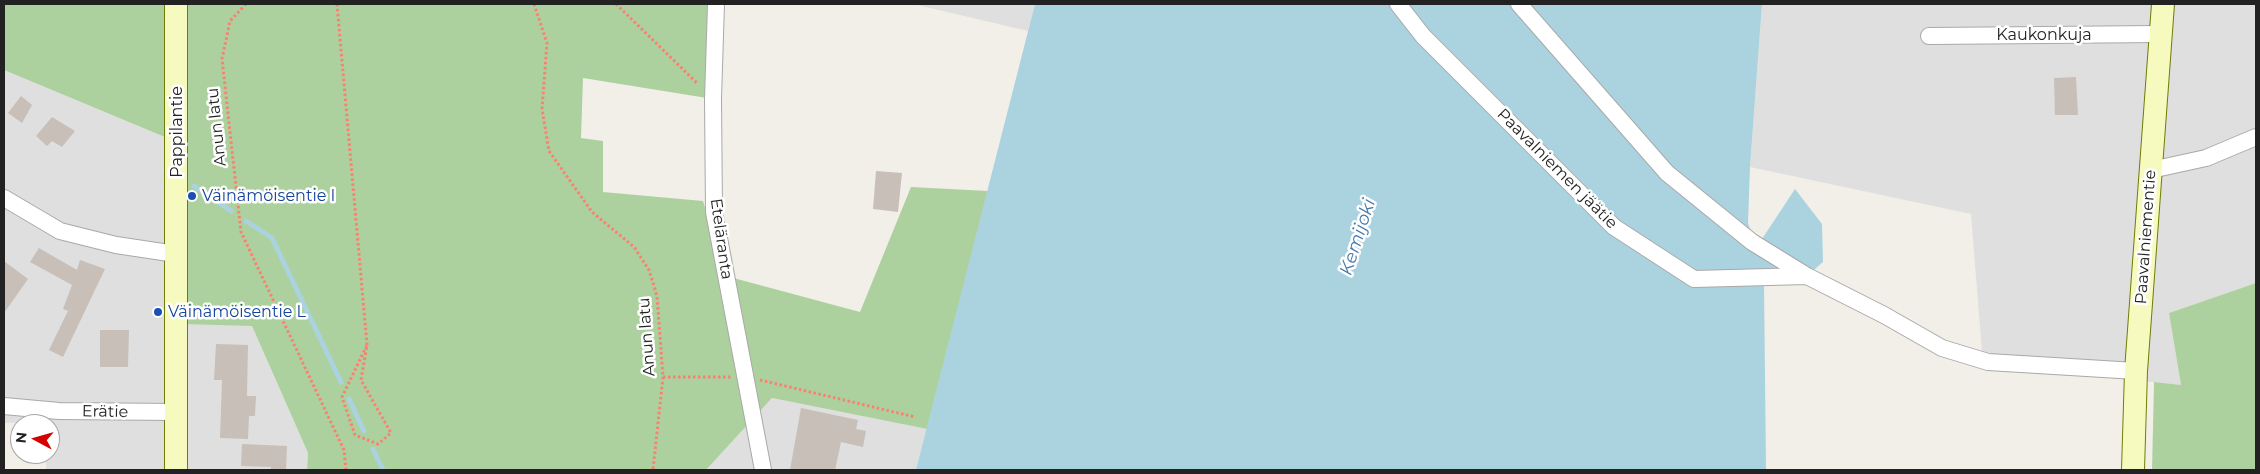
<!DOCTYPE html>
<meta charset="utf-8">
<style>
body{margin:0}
#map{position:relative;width:2260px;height:474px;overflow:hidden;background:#f2efe9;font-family:Montserrat,sans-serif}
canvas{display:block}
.frame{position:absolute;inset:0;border:5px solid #222;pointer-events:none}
.north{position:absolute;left:10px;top:414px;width:50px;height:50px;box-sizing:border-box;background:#fff;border:1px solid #a7a7a7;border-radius:50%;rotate:276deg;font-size:14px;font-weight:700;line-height:20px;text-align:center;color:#222}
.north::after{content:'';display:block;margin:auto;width:18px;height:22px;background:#d40000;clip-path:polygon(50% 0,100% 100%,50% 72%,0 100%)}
</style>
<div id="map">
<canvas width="2260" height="474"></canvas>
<div class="frame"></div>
<div class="north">N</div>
</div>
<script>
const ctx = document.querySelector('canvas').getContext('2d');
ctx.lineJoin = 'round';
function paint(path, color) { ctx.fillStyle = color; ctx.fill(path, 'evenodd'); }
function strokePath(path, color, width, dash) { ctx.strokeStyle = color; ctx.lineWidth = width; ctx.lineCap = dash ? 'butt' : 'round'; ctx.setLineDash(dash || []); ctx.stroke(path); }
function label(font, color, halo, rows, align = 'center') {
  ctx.font = font + ' Montserrat,sans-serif'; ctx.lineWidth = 5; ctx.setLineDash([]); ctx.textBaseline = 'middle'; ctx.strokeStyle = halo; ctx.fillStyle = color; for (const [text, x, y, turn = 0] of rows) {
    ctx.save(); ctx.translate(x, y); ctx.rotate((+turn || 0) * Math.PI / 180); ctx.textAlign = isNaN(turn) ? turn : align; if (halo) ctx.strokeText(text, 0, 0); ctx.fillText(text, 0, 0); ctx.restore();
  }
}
paint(new Path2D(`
 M 913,4 L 1035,4 L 1028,31 Z
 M 1762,4 L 2256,4 L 2256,283 L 2169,313 L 2181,385 L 1983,365 L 1971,214 L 1750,167 Z
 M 4,70 L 184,145 L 252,326 L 308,453 L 307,470 L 46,470 L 46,454 L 50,454 L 50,424 L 45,424 L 45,422 L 4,423 Z
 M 772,398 L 927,429 L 916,470 L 706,470 Z`), '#e0dfdf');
paint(new Path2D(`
 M 4,4 L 716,4 L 713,99 L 583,78 L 581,138 L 603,141 L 603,192 L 703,201 L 726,276 L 860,312 L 911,187 L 988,191 L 927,429 L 772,398 L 706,470 L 307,470 L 308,453 L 252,326 L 183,324 L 184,145 L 4,70 Z
 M 2256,283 L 2256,470 L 2152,470 L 2154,382 L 2181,385 L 2169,313 Z`), '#add19e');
paint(new Path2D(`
 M 1035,4 L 1762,4 L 1750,167 L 1748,223 L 1752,235 L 1762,239 L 1795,189 L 1822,224 L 1823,262 L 1807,276 L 1796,271 L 1774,268 L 1764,283 L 1766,470 L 916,470 Z`), '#aad3df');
strokePath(new Path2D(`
 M 194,186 L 231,211
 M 246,221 L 272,238 L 341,382
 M 349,399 L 364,431
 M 373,449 L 383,470`), '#aad3df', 5);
paint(new Path2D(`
 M 2076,77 L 2078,115 L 2055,115 L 2054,78 Z
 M 21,96 L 32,105 L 22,123 L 8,113 Z
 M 52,117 L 75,131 L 62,147 L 52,141 L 47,146 L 36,136 Z
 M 876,171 L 902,173 L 898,212 L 873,209 Z
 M 39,248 L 77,270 L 80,260 L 105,269 L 63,357 L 49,350 L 68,311 L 63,309 L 72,285 L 30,262 Z
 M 4,261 L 28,279 L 4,313 Z
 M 100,330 L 129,330 L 128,367 L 100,367 Z
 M 216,344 L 248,345 L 247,396 L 256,396 L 255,416 L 249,416 L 248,439 L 220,438 L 222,380 L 214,380 Z
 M 801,408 L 858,420 L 856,429 L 866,431 L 863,447 L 841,442 L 835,470 L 790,470 Z
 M 242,444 L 287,446 L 286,470 L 271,470 L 271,467 L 241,466 Z`), '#c7bfb8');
const street = new Path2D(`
 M 716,4 L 713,99 L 714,212 L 763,470
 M 1398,4 L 1423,36 L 1614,227 L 1694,279 L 1807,276
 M 1519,4 L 1667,173 L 1752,242 L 1807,276 L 1884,315 L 1942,348 L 1988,362 L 2136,371
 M 1929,36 L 2159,34
 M 2151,170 L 2206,158 L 2256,137
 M 4,198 L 60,231 L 116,245 L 176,254
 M 4,406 L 59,411 L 176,412`);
const secondary = new Path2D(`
 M 176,4 L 176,470
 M 2133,470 L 2136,371 L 2163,4`);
strokePath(street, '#a9a9a9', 18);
strokePath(secondary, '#707d05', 24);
strokePath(new Path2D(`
 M 246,4 L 230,21 L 222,59 L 241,232 L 344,450 L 346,470
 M 337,4 L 367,345 L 361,380 L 391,433 L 378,444 L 355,435 L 342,397 L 367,345
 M 534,4 L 547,43 L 542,109 L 549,151 L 592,212 L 634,247 L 649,270 L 657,296 L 663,377 L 653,470
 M 616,4 L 698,84
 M 663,377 L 731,377
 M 760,380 L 915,417`), '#fa8072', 3, [2.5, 2.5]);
strokePath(street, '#fff', 16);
strokePath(secondary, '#f7fabf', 22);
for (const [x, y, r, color] of [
 [192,196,5,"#1a4fb4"],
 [158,312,5,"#1a4fb4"]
]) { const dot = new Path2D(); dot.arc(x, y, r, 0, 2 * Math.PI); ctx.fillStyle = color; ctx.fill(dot); strokePath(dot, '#fff', 2); }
label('16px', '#222', '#fff', [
 ["Kaukonkuja",2044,35],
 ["Anun latu",217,127,-96],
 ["Pappilantie",177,132,-90],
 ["Paavalniemen jäätie",1557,169,45],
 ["Paavalniementie",2146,237,-86],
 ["Eteläranta",721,239,82],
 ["Anun latu",647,337,-94],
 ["Erätie",105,412,1]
]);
label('16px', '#164399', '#fff', [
 ["Väinämöisentie I",202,196],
 ["Väinämöisentie L",168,312]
], 'left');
label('italic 18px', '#4a7aab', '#fff', [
 ["Kemijoki",1358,237,-72]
]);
</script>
